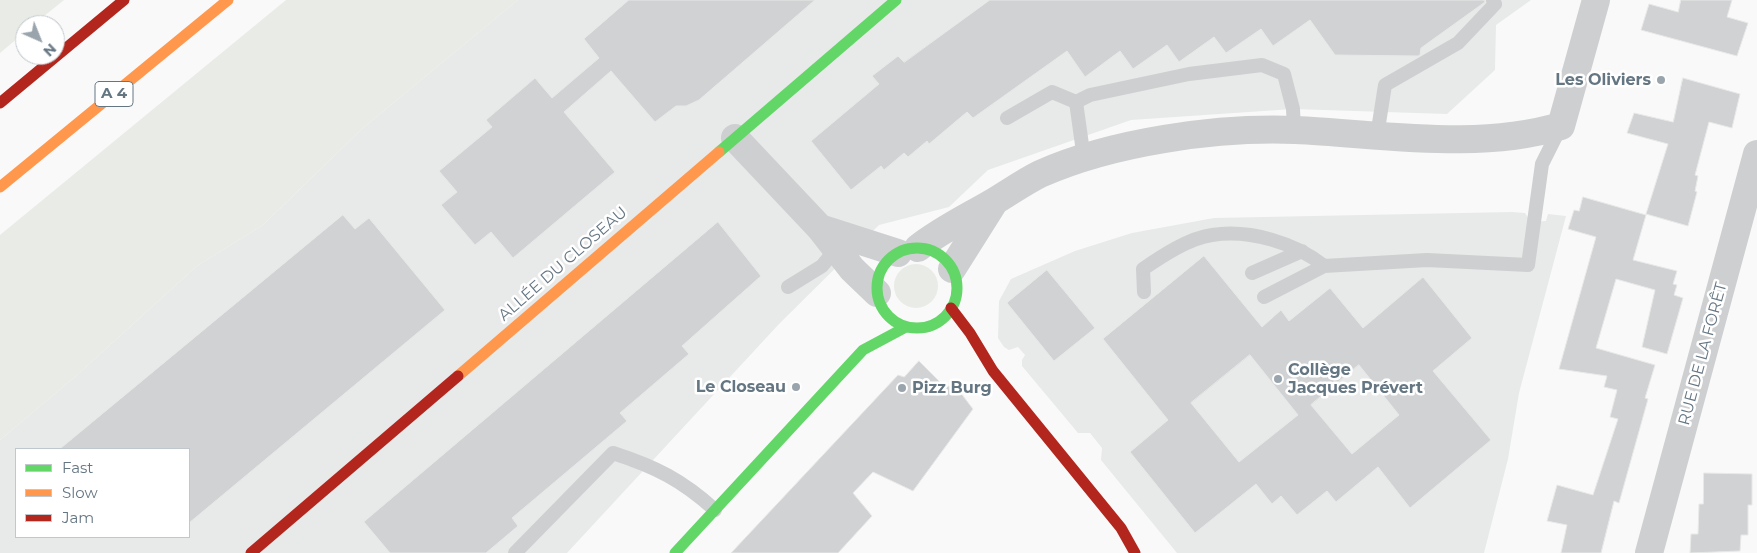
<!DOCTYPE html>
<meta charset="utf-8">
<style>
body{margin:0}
#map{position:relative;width:1757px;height:553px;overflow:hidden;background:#f9f9f9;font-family:Montserrat,sans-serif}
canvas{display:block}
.legend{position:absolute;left:15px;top:448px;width:175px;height:90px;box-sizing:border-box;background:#fff;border:1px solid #c1c8cd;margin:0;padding:6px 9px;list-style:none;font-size:15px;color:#657683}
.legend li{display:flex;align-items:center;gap:10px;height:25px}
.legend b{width:25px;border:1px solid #c1c8cd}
.north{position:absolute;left:15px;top:15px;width:50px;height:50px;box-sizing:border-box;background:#fff;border:1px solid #c1c8cd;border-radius:50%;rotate:136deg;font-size:14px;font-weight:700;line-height:20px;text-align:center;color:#657683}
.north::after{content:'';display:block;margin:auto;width:18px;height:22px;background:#99a4ac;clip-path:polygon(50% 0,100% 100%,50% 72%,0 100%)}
</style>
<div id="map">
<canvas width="1757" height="553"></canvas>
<ul class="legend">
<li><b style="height:6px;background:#63d668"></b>Fast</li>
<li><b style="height:6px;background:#ff974d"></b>Slow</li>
<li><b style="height:6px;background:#b3261e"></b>Jam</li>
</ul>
<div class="north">N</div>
</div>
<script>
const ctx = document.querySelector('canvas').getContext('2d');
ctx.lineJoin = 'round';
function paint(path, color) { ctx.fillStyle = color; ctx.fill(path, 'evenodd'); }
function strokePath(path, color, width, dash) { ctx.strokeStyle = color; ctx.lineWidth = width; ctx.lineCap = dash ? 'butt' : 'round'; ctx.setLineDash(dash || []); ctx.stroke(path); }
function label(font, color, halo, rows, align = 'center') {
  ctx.font = font + ' Montserrat,sans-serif'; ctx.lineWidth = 5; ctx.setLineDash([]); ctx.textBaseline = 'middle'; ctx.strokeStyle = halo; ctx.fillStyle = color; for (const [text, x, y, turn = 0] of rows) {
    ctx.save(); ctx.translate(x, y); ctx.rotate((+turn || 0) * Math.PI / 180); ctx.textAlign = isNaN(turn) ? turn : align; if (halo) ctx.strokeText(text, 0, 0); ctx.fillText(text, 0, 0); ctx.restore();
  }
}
paint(new Path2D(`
 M 518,0 L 1531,0 L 1496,25 L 1495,70 L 1447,114 L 1293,109 L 1131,120 L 988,170 L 949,207 L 879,225 L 779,324 L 567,553 L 0,553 L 0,440 L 75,377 L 197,266 L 263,225 L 362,129 ZM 16,449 L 189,449 L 189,537 L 16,537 Z
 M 1512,212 L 1525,213 L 1531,222 L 1546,221 L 1548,214 L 1566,216 L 1519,393 L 1508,459 L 1484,553 L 1177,553 L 1101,460 L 1102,448 L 1090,433 L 1078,433 L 1022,366 L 1022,360 L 1025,355 L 1018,347 L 1009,350 L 1004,347 L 998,338 L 999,301 L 1011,279 L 1075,251 L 1132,233 L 1214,218 Z`), '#e8e9e9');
paint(new Path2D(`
 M 0,0 L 64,0 L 33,25 L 25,25 L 25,32 L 0,53 Z
 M 286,0 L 518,0 L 362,129 L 263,225 L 197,266 L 75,377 L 0,440 L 0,235 Z
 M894 286a22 22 0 1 1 44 0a22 22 0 1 1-44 0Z`), '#e8ebe6');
const building = new Path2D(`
 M 629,0 L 815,0 L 699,100 L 686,106 L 676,106 L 655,122 L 611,71 L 564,112 L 615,172 L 513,258 L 491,232 L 475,245 L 441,205 L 457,192 L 439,171 L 492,127 L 486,120 L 535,78 L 552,98 L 599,58 L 584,39 Z
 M 990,0 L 1484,0 L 1485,2 L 1421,48 L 1420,55 L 1418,56 L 1335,55 L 1310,20 L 1273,46 L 1261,29 L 1226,53 L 1214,37 L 1179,62 L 1167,45 L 1133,69 L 1120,51 L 1085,77 L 1067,51 L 973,118 L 967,112 L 929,144 L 927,141 L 908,157 L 904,153 L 884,170 L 881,166 L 851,190 L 811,141 L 879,84 L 872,76 L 898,56 L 904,62 Z
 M 1681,0 L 1732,0 L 1727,17 L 1748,23 L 1737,56 L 1641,30 L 1649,4 L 1678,12 Z
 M 1683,78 L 1740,94 L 1732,128 L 1709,122 L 1695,175 L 1698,176 L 1695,191 L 1697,192 L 1688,226 L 1646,214 L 1668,144 L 1627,133 L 1634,113 L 1673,122 Z
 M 1583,197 L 1646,215 L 1633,260 L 1677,271 L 1673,284 L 1677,285 L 1674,295 L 1683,298 L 1667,354 L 1642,347 L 1655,290 L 1616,279 L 1596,348 L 1655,365 L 1645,398 L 1648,399 L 1619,503 L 1614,501 L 1601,553 L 1561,553 L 1567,525 L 1547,521 L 1557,485 L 1593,495 L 1618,419 L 1610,417 L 1617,390 L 1604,387 L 1607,376 L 1559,369 L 1596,237 L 1568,229 L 1574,210 L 1579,211 Z
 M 343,215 L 355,229 L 369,218 L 445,310 L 189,523 L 189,449 L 60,449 Z
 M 718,222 L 761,276 L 682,346 L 689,354 L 620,413 L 627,421 L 512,518 L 518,526 L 486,553 L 390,553 L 364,522 Z
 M 1204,256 L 1262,327 L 1281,310 L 1289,321 L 1330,288 L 1363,328 L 1423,277 L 1472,338 L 1433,371 L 1491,440 L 1410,508 L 1378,467 L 1336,502 L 1327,491 L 1297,515 L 1281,496 L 1272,504 L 1256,484 L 1195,533 L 1130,452 L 1168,420 L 1103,339 ZM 1250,355 L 1298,415 L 1239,462 L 1191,403 ZM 1359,365 L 1399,415 L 1352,454 L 1311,405 Z
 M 1047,270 L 1095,328 L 1054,361 L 1007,303 Z
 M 919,361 L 943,385 L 957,388 L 973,409 L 913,491 L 873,472 L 853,493 L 872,516 L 838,553 L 731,553 L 898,375 L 904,377 Z
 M 1704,473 L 1752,474 L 1752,505 L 1748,505 L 1748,535 L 1741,535 L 1740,551 L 1690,553 L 1691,534 L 1698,534 L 1699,504 L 1703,504 Z`);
paint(building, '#d0d2d3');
strokePath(building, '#e8e8e8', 1);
strokePath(new Path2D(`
 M 1007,118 L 1052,92 L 1076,102
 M 1377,136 L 1385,85 L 1458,43 L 1495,4 L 1493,0
 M 1084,159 L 1076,102 L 1090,95 L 1189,74 L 1262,65 L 1284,74 L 1293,109 L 1294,130
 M 1252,273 L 1302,251
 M 788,287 L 822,266 L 835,250
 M 1144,292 L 1143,269 C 1162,256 1189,238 1212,235 C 1249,229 1296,243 1324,266 L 1427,260 L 1528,265 L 1542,164 L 1561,126
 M 1264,297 L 1324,266
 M 515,553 L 613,453 C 656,467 682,480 715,510`), '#cecfd0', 14);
strokePath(new Path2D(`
 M 735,138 L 820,228 L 852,269 L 877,293
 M 820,228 L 898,253
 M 918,248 C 942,229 968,217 995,201 C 1010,192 1024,182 1040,174 C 1112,142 1216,127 1295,130 C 1383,134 1476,151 1561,126 L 1596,0
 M 952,269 L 993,204
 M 1649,553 L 1757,154`), '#cecfd0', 28);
strokePath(new Path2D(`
 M 719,152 L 896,0
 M877 288a40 40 0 1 1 80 0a40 40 0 1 1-80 0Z
 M 675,553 L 863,350 L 906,327`), '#63d668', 11);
strokePath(new Path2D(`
 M 0,187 L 228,0
 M 458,376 L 719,152`), '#ff974d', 11);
strokePath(new Path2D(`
 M 0,103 L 124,0
 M 951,308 L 970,333 L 993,371 L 1121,528 L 1135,553
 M 251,553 L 458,376`), '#b3261e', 11);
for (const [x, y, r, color] of [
 [1661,80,5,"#99a4ac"],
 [1278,379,5,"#99a4ac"],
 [796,387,5,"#99a4ac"],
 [902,388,5,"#99a4ac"]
]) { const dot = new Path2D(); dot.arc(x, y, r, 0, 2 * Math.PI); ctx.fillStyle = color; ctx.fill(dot); strokePath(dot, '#fff', 2); }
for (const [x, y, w] of [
 [114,94,38]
]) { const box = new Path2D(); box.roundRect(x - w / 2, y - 12.5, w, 25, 4); ctx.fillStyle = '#fff'; ctx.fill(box); strokePath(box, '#657683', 1); }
label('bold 15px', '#657683', null, [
 ["A 4",114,94]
]);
label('bold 16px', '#657683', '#fff', [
 ["Les Oliviers",1651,80],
 ["Collège",1288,370,"left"],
 ["Jacques Prévert",1288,388,"left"],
 ["Le Closeau",786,387],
 ["Pizz Burg",912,388,"left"]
], 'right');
label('16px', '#657683', '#fff', [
 ["ALLÉE DU CLOSEAU",563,264,-41],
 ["RUE DE LA FORÊT",1703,354,-75]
]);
</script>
